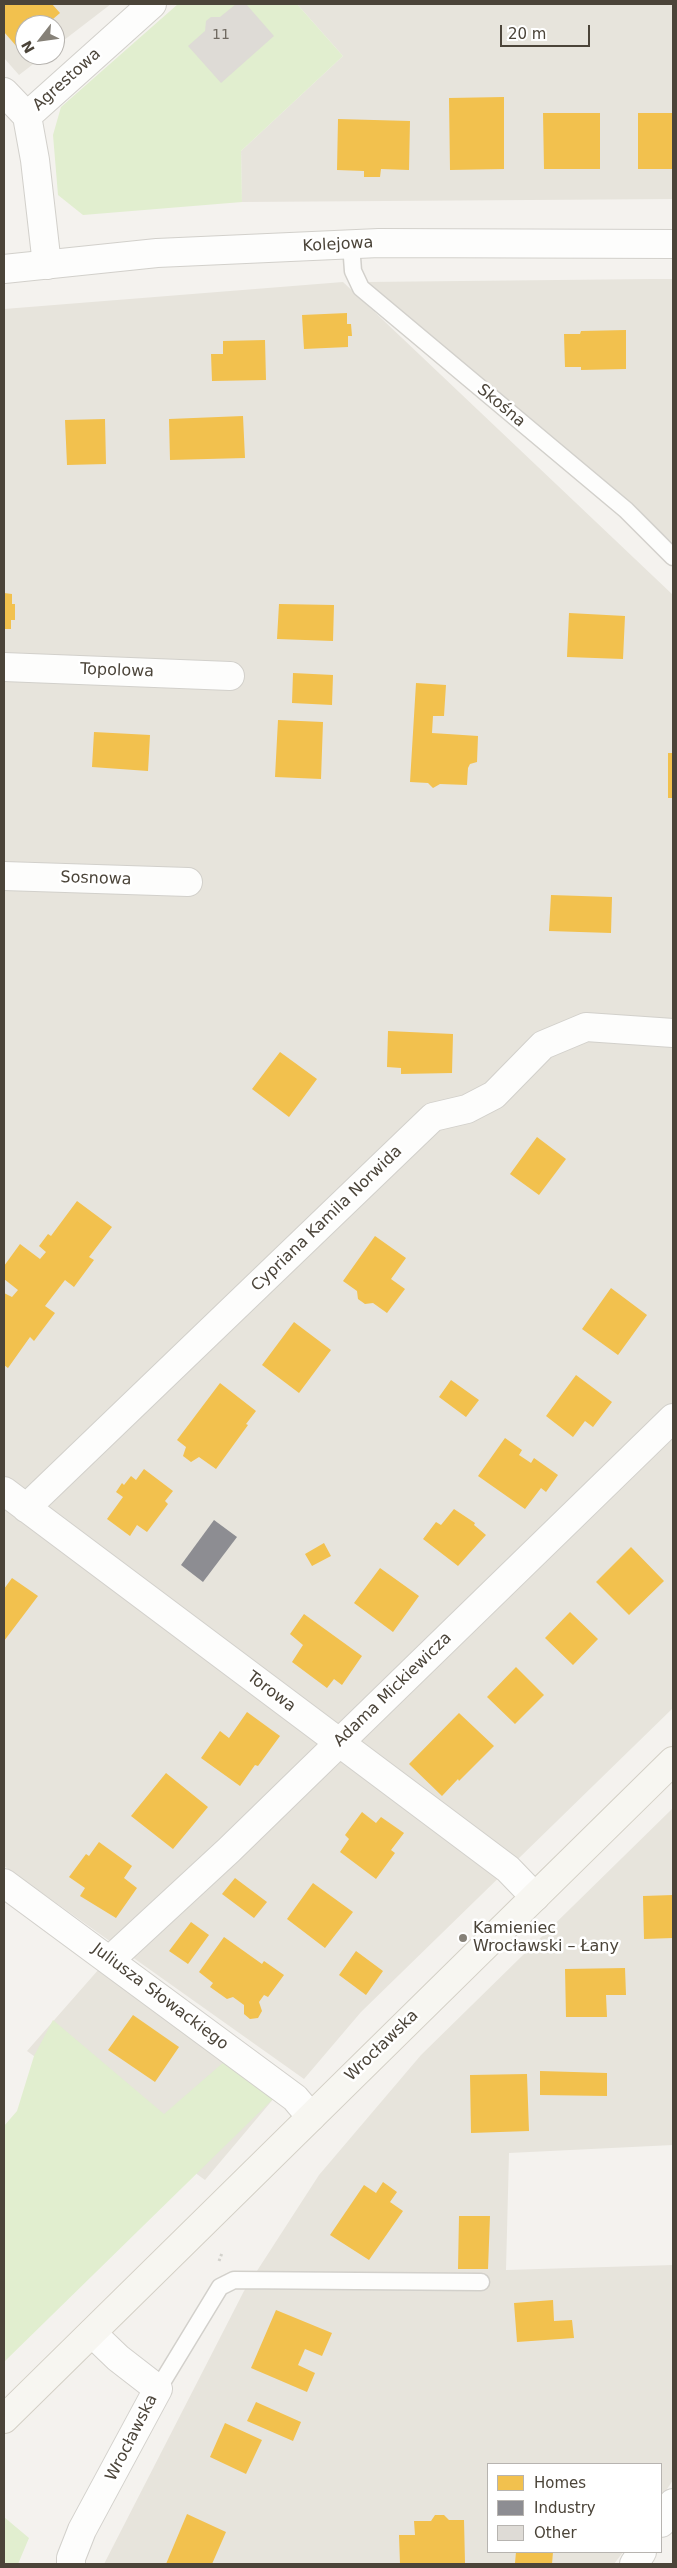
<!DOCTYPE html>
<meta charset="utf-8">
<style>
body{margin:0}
#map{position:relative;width:677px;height:2568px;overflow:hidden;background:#f4f2ee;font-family:"DejaVu Sans",sans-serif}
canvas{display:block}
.frame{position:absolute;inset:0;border:5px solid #4b4439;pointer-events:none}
.legend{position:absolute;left:487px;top:2463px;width:175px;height:90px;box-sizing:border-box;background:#fff;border:1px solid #b7b4b0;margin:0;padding:6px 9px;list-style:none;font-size:15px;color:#4b4439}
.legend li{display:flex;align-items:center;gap:10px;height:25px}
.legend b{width:25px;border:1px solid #b7b4b0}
.north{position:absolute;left:15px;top:15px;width:50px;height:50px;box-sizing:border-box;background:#fff;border:1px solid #b7b4b0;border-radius:50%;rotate:240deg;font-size:14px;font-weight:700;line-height:20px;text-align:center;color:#4b4439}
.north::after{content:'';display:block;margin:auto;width:18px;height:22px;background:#868178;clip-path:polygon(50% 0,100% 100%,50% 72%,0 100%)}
.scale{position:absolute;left:500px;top:25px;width:90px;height:22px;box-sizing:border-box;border:2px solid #4b4439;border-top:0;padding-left:6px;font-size:15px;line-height:18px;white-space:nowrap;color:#4b4439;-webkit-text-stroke:4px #fff;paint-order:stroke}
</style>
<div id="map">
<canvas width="677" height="2568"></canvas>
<div class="frame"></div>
<ul class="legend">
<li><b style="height:14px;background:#f2c14e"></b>Homes</li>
<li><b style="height:14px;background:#8d8d92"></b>Industry</li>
<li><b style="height:14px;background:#dedbd6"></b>Other</li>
</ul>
<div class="north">N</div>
<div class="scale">20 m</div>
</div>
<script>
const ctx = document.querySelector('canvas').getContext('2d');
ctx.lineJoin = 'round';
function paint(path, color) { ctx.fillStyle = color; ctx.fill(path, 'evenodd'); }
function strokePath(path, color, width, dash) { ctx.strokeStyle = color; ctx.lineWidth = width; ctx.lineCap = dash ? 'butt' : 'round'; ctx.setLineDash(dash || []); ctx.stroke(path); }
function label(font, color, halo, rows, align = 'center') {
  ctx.font = font + ' "DejaVu Sans",sans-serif'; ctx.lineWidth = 5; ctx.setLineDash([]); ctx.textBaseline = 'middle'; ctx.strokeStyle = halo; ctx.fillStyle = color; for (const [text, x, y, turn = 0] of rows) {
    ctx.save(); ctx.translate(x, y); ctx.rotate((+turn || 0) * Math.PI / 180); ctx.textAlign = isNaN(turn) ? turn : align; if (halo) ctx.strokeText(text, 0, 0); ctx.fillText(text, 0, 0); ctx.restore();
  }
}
paint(new Path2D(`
 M 4,4 L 111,4 L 55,47 L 55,25 L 25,25 L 25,55 L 45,55 L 19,75 L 4,58 Z
 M 297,4 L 673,4 L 673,199 L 242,202 L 241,151 L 343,56 Z
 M 673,279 L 673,543 L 367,282 L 652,279 Z
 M 343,282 L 673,595 L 673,1708 L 361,2012 L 304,2079 L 4,1866 L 4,309 Z
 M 673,1808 L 673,2145 L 509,2153 L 506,2270 L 673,2265 L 673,2480 L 661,2498 L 661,2464 L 488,2464 L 488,2552 L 623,2552 L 614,2564 L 104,2564 L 244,2291 L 319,2175 L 421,2055 Z
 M 99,1969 L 275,2097 L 205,2180 L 27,2051 Z`), '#e7e4dc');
paint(new Path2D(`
 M 178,4 L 297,4 L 343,56 L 241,151 L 242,202 L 83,215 L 58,195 L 53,135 L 61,107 Z
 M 53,2020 L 164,2114 L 225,2061 L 275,2097 L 4,2362 L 4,2126 L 17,2111 L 34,2056 Z
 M 4,2517 L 29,2538 L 18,2564 L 4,2564 Z`), '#e1eecf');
paint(new Path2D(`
 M 4,4 L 52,4 L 60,13 L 46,25 L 25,25 L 25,42 L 18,48 L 4,32 Z
 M 504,97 L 504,169 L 450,170 L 449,98 Z
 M 543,113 L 600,113 L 600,169 L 544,169 Z
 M 638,113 L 673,113 L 673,169 L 638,169 Z
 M 338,119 L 410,121 L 409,170 L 381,169 L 380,177 L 364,177 L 364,171 L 337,170 Z
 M 347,313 L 347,324 L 351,324 L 352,336 L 348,336 L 348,347 L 304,349 L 302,315 Z
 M 626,330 L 626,369 L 581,370 L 581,367 L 565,367 L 564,334 L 580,334 L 581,331 Z
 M 265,340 L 266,380 L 212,381 L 211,354 L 223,354 L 223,341 Z
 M 243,416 L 245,458 L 170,460 L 169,419 Z
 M 105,419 L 106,464 L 67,465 L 65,420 Z
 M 4,593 L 12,594 L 12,604 L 15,604 L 15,620 L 11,620 L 11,629 L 4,629 Z
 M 279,604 L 334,605 L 333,641 L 277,639 Z
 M 569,613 L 625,616 L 623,659 L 567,657 Z
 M 293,673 L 333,675 L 332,705 L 292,703 Z
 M 416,683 L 446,685 L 444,716 L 433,716 L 432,733 L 478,736 L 477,762 L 470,764 L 468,768 L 467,785 L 440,784 L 433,788 L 428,783 L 410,782 Z
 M 278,720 L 323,722 L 321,779 L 275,777 Z
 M 94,732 L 150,735 L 148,771 L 92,767 Z
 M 668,753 L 673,753 L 673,798 L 668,798 Z
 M 551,895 L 612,897 L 611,933 L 549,931 Z
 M 388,1031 L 453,1034 L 452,1073 L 401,1074 L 401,1068 L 387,1067 Z
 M 280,1052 L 317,1079 L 289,1117 L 252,1089 Z
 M 537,1137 L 566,1159 L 539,1195 L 510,1174 Z
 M 77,1201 L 112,1227 L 89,1257 L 94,1260 L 74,1287 L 65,1280 L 45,1306 L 55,1313 L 34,1341 L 30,1337 L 8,1368 L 4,1365 L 4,1293 L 12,1297 L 18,1290 L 4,1279 L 4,1266 L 20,1244 L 40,1259 L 46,1252 L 39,1246 L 48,1234 L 51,1236 Z
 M 375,1236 L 406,1258 L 391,1279 L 405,1289 L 387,1313 L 373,1303 L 365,1304 L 358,1299 L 357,1291 L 343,1281 Z
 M 611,1288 L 647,1315 L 618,1355 L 582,1329 Z
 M 294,1322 L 331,1350 L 299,1393 L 262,1365 Z
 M 576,1375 L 612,1402 L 593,1427 L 585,1421 L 573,1437 L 546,1416 Z
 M 451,1380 L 479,1400 L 466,1417 L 439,1397 Z
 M 220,1383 L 256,1411 L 246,1424 L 248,1425 L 216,1469 L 199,1457 L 191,1462 L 183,1456 L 186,1447 L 177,1440 Z
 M 505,1438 L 522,1450 L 519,1455 L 531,1463 L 534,1458 L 558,1475 L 546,1492 L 541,1488 L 525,1509 L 478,1476 Z
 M 144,1469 L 173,1491 L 165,1501 L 168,1504 L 147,1532 L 137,1525 L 130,1536 L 107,1519 L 123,1497 L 116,1492 L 122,1483 L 124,1485 L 131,1476 L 136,1480 Z
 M 454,1509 L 475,1523 L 474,1525 L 486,1535 L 458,1566 L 423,1539 L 436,1522 L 441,1525 Z
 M 324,1543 L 331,1556 L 312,1566 L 305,1554 Z
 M 631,1547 L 664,1581 L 629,1615 L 596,1582 Z
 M 380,1568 L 419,1596 L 393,1632 L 354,1603 Z
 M 12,1578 L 38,1596 L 4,1641 L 4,1589 Z
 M 570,1612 L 598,1639 L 573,1665 L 545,1638 Z
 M 304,1614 L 362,1656 L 342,1685 L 334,1679 L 327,1688 L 292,1662 L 303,1645 L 290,1634 Z
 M 516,1667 L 544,1695 L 515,1724 L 487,1697 Z
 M 247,1712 L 280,1736 L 258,1766 L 255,1765 L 240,1786 L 201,1758 L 220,1731 L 229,1738 Z
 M 459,1713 L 494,1746 L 459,1781 L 458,1779 L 442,1796 L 409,1764 Z
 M 166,1773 L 208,1807 L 173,1849 L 131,1816 Z
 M 362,1812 L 376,1823 L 381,1817 L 404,1833 L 391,1850 L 395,1853 L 376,1879 L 340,1852 L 349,1839 L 345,1835 Z
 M 99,1842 L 132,1866 L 124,1878 L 137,1888 L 116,1918 L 80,1896 L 85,1888 L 69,1877 L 86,1854 L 89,1856 Z
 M 235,1878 L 267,1902 L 254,1918 L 222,1894 Z
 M 313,1883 L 353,1912 L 325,1948 L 287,1919 Z
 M 673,1895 L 673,1938 L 644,1939 L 643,1896 Z
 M 191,1922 L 209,1935 L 188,1964 L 169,1951 Z
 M 224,1937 L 262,1964 L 264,1961 L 284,1975 L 268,1997 L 264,1995 L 259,2002 L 262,2011 L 258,2018 L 250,2019 L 244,2014 L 244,2005 L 233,1997 L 227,1999 L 210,1987 L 213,1983 L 199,1972 Z
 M 356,1951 L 383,1971 L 366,1995 L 339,1975 Z
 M 625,1968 L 626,1995 L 606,1995 L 607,2017 L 566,2017 L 565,1969 Z
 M 133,2015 L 179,2047 L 155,2082 L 108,2050 Z
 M 540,2071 L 607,2073 L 607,2096 L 540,2095 Z
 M 527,2074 L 529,2131 L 471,2133 L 470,2075 Z
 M 383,2182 L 397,2192 L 390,2202 L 403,2211 L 369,2260 L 330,2235 L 364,2185 L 376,2193 Z
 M 459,2216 L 490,2216 L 488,2269 L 458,2269 Z
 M 553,2300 L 554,2321 L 572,2320 L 574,2338 L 517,2342 L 514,2303 Z
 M 276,2310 L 332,2333 L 322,2356 L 305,2349 L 298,2365 L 315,2373 L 307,2392 L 251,2368 Z
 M 256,2402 L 301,2422 L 293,2441 L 247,2421 Z
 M 225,2423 L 262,2440 L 246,2474 L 210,2457 Z
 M 187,2514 L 226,2532 L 212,2564 L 166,2564 Z
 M 435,2515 L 444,2515 L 449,2520 L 464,2520 L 465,2563 L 400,2564 L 399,2535 L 415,2535 L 414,2521 L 431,2521 Z
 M 516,2552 L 553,2552 L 552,2564 L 515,2563 Z`), '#f2c14e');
paint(new Path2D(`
 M 214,1520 L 237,1537 L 203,1582 L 181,1565 Z`), '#8d8d92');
paint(new Path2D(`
 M 236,4 L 246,4 L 274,36 L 221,83 L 188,46 L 205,31 L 206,21 L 211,17 L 220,17 Z`), '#dedbd6');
const service = new Path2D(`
 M 351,244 L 353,271 L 361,288 L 626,510 L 673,557
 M 158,2389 L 220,2287 L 234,2280 L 481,2282`);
const minor = new Path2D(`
 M 4,92 L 27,116
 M 47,265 L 35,160 L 27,116 L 152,4
 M 4,667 L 230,676
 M 4,876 L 188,882
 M 4,1491 L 508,1869 L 535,1897
 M 26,1508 L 433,1117 L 467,1109 L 494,1095 L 543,1045 L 586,1027 L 673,1033
 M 4,1883 L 295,2098 L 311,2117
 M 110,1960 L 229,1850 L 673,1418
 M 661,2523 L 673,2503
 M 71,2564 L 71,2558 L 82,2530 L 158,2389 L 118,2358 L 92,2333
 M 634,2564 L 642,2552`);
const tertiary = new Path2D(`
 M 4,269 L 157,253 L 379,243 L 673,244`);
const secondary = new Path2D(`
 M 4,2419 L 673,1761`);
strokePath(service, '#d2d0cb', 19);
strokePath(minor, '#d2d0cb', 30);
strokePath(tertiary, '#d2d0cb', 30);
strokePath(secondary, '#d3cfc5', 30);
strokePath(new Path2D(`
 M 219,2261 L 222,2253`), '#d3d2cc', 3, [2.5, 2.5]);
strokePath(service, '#fdfdfc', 16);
strokePath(minor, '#fdfdfc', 28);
strokePath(tertiary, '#fdfdfc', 28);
strokePath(secondary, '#f7f6f1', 28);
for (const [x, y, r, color] of [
 [463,1938,5,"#868178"]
]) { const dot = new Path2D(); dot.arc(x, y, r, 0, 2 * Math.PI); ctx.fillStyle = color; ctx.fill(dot); strokePath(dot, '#fff', 2); }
label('14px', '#706a61', null, [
 ["11",221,35]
]);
label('16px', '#4b4439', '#fff', [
 ["Agrestowa",67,80,-42],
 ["Kolejowa",338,245,-3],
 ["Skośna",501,406,40],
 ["Topolowa",117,671,2],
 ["Sosnowa",96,879,2],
 ["Cypriana Kamila Norwida",327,1219,-44],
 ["Adama Mickiewicza",393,1690,-44],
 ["Torowa",271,1692,37],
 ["Juliusza Słowackiego",160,1997,37],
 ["Wrocławska",382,2046,-44],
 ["Wrocławska",132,2438,-63]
]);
label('16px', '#4b4439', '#fff', [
 ["Kamieniec",473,1929],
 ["Wrocławski – Łany",473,1947]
], 'left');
</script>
